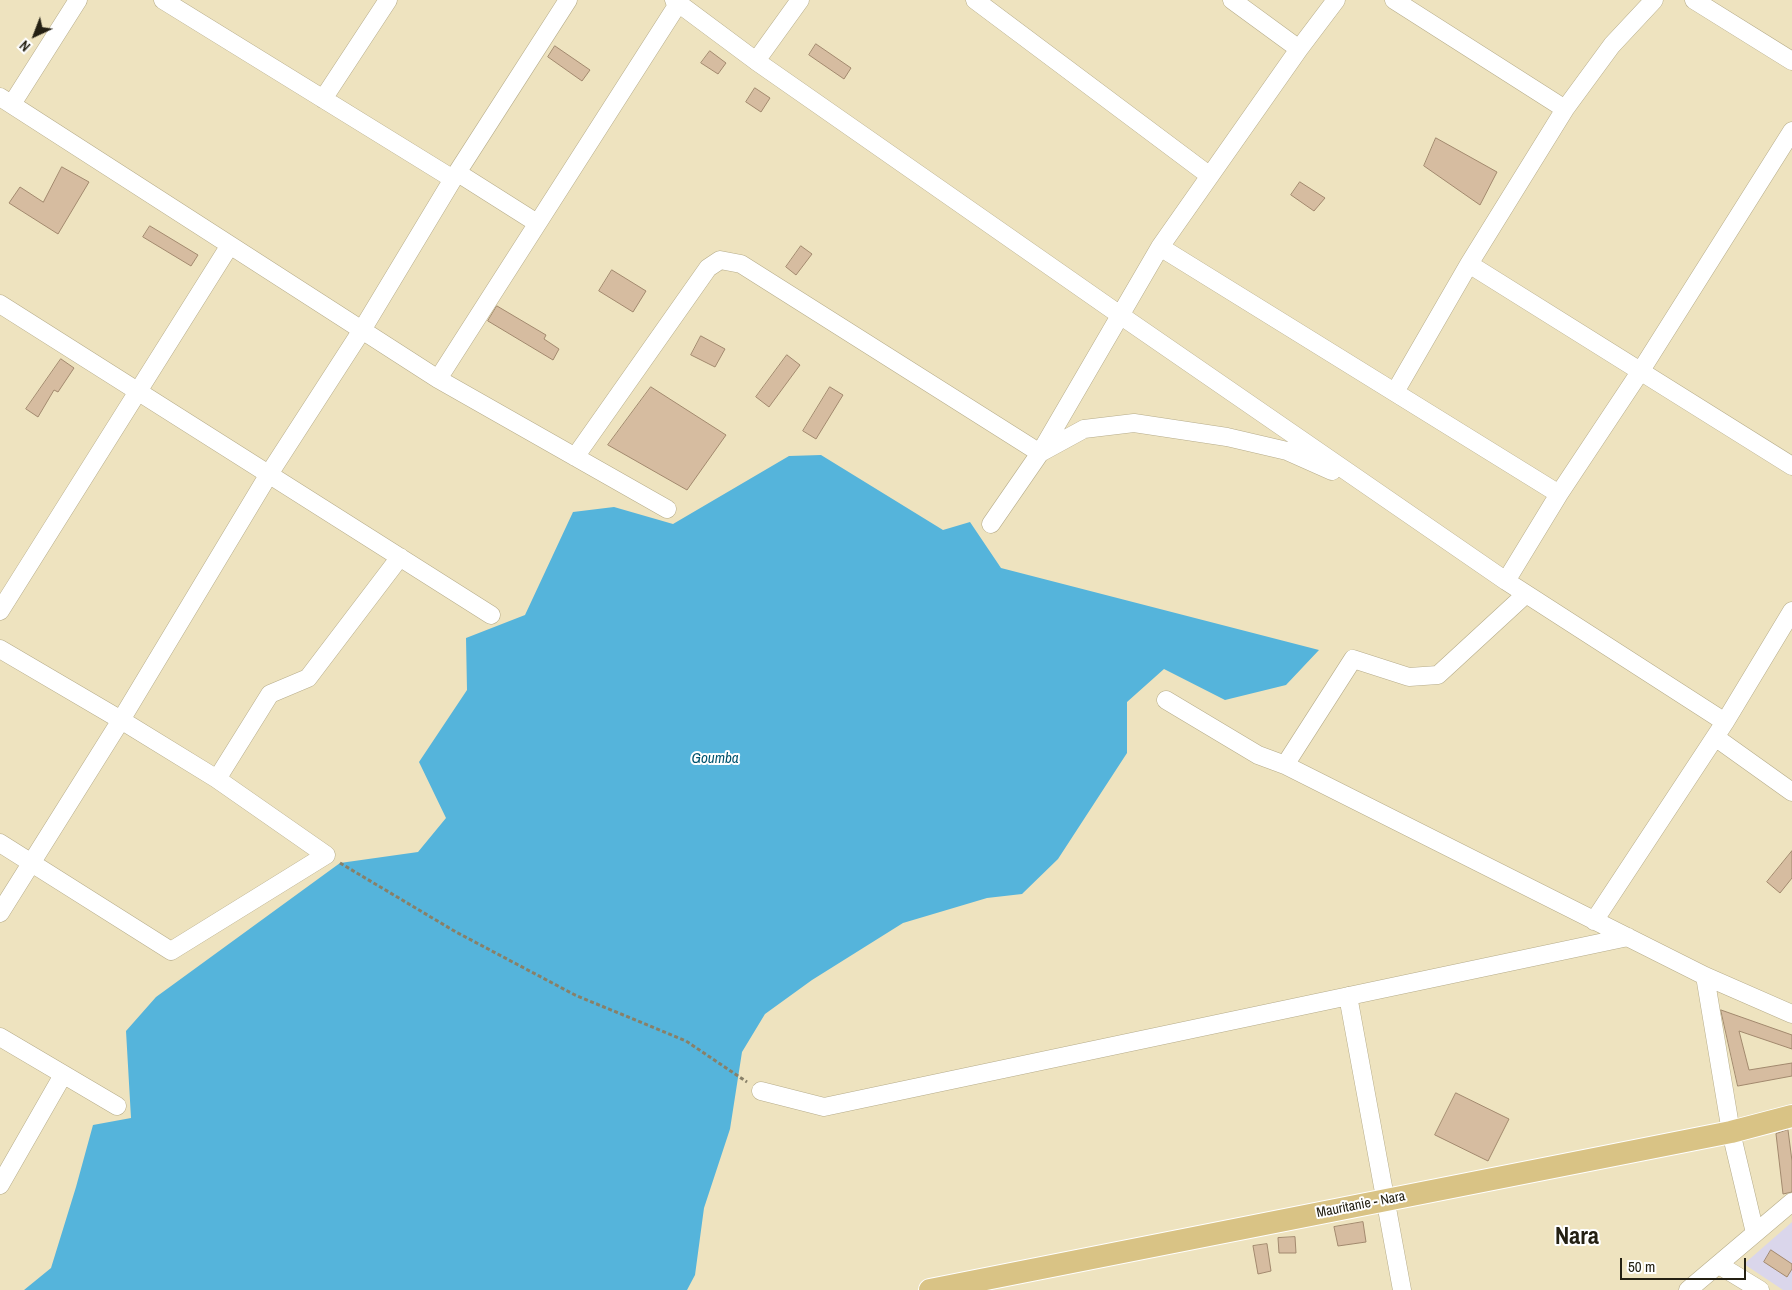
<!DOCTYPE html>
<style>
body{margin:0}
#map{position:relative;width:1792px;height:1290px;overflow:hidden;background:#eee3bf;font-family:"Archivo Narrow",sans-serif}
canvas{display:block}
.north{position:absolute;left:10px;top:10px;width:50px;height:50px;-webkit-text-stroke:4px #fff;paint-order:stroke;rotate:223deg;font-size:14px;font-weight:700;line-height:20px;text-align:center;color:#242013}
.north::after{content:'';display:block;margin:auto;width:18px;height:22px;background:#242013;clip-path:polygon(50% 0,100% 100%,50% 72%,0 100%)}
.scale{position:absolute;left:1620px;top:1258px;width:126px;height:22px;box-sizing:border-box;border:2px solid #242013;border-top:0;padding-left:6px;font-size:15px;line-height:18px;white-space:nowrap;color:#242013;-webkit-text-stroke:4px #fff;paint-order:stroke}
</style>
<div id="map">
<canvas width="1792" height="1290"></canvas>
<div class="north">N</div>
<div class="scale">50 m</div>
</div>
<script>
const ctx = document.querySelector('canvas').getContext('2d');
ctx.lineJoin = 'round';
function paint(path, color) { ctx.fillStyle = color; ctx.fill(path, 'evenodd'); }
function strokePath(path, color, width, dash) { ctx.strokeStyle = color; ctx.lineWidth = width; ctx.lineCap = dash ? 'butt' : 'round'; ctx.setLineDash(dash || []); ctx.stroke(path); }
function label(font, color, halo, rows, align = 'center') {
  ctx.font = font + ' "Archivo Narrow",sans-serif'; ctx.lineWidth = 4; ctx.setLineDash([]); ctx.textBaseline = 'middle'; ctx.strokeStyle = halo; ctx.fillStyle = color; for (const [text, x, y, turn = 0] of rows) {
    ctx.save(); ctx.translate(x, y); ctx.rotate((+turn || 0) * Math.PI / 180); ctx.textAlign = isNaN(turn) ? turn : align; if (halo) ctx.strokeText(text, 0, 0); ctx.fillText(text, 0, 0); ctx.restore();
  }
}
paint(new Path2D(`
 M 1792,1222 L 1792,1290 L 1783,1290 L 1744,1264 Z`), '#dad6eb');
paint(new Path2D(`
 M 821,455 L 943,530 L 970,522 L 1001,568 L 1319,650 L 1286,685 L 1225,700 L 1164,669 L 1127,702 L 1127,753 L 1058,859 L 1022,894 L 987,898 L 903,923 L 812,980 L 765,1014 L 742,1052 L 730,1129 L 704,1208 L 695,1275 L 687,1290 L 24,1290 L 51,1268 L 76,1187 L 93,1125 L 131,1118 L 126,1031 L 156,997 L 340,863 L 418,852 L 446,818 L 419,762 L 467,690 L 466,638 L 525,615 L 573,512 L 614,507 L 673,524 L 789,456 Z`), '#55b4db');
const building = new Path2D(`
 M 816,44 L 851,68 L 844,79 L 809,55 Z
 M 555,46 L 590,70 L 582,81 L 548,57 Z
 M 710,51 L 726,63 L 718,74 L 701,63 Z
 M 755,88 L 770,98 L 761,112 L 746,102 Z
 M 1436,138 L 1497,172 L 1480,205 L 1424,166 Z
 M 62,167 L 89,182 L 58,234 L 9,203 L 20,187 L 43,202 Z
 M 1300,182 L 1325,198 L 1314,211 L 1291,195 Z
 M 150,226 L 198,255 L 191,266 L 143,237 Z
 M 801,246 L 812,254 L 796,275 L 786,267 Z
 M 612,270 L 646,291 L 633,312 L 599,291 Z
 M 497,306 L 546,335 L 544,339 L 559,349 L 553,360 L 488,321 Z
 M 701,336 L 725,349 L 715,367 L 691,355 Z
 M 787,355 L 800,365 L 769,407 L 756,397 Z
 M 61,359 L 74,368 L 58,392 L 54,390 L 38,417 L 26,409 Z
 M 651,387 L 726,435 L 687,490 L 608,445 Z
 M 830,387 L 843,395 L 816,439 L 803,431 Z
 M 1792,851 L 1792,878 L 1780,893 L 1767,882 Z
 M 1721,1010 L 1792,1035 L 1792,1049 L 1739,1031 L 1749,1070 L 1792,1063 L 1792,1076 L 1738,1086 Z
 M 1456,1093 L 1509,1119 L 1488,1161 L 1435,1135 Z
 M 1788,1130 L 1792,1161 L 1792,1192 L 1783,1194 L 1776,1134 Z
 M 1363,1222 L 1366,1242 L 1338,1246 L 1334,1227 Z
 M 1295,1237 L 1296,1253 L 1279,1253 L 1278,1238 Z
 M 1267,1244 L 1271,1271 L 1258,1274 L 1253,1246 Z
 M 1771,1250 L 1792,1264 L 1792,1269 L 1787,1277 L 1764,1262 Z`);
paint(building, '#d6bca0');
strokePath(building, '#a2896e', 1);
const minor = new Path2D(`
 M 163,0 L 453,179
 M 674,0 L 756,61 L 1120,315 L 1506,581 L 1725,722
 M 975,0 L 1210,176
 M 1232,0 L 1299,49
 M 1394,0 L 1565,109
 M 1694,0 L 1792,61
 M 756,61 L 800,0
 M 0,97 L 438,379 L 667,509
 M 323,99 L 388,0
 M 12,104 L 78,0
 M 458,173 L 537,223
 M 1160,247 L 1559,494
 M 1469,264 L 1792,466
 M 0,304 L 491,615
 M 438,379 L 678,4
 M 1395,392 L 1469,264 L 1565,109 L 1612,45 L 1654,0
 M 575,457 L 708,268 L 720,260 L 741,264 L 1040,453 L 1084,429 L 1134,423 L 1227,437 L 1287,451 L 1332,471
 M 991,524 L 1040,453 L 1160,247 L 1299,49 L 1336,0
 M 1506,581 L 1559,494 L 1640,372 L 1792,131
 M 0,611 L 230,245
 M 0,649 L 121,720 L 217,779 L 326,855 L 171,951 L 0,843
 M 1166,700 L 1258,755 L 1285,765 L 1705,976 L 1792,1014
 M 1715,737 L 1792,792
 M 1285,765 L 1353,659 L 1409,677 L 1438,675 L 1526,594
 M 217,779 L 270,694 L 308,678 L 400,557
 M 0,913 L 121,720 L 269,474 L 362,330 L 453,179 L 568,0
 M 1594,921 L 1725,722 L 1792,611
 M 1705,976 L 1731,1132 L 1755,1233
 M 1348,996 L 1402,1290
 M 0,1037 L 117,1106
 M 761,1091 L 824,1107 L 1628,937
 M 0,1185 L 63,1075
 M 1719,1265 L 1760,1290
 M 1688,1290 L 1792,1202`);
const major = new Path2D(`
 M 930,1290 L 1731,1132 L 1792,1116`);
strokePath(minor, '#b6ac8a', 19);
strokePath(major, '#fff', 24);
strokePath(new Path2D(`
 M 340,863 L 456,932 L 575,995 L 686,1041 L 747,1082`), '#888068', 3, [4, 2.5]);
strokePath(minor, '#fff', 18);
strokePath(major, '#d9c385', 22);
label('14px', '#242013', '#fff', [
 ["Mauritanie - Nara",1361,1205,-11]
]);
label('italic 15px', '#00546f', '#fff', [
 ["Goumba",715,759]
]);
label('bold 24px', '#242013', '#fff', [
 ["Nara",1577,1238]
]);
</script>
